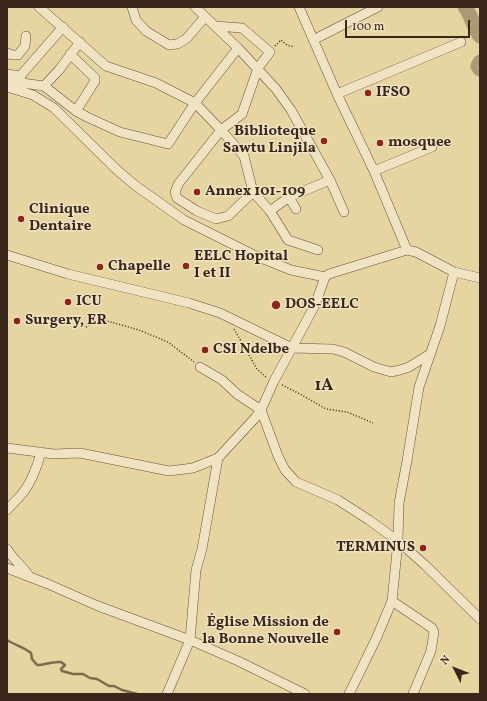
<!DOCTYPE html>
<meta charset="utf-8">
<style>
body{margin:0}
#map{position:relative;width:487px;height:701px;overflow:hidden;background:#e6d4a1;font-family:Vollkorn,serif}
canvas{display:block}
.frame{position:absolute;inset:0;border:8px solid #3a271a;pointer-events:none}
.north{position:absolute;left:435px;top:649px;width:40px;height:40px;-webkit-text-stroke:3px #efe3c2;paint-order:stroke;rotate:312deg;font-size:11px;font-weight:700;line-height:16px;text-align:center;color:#3a271a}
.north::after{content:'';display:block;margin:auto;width:14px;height:18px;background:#3a271a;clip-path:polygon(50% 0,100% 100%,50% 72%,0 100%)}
.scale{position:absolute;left:345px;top:20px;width:125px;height:18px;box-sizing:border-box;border:2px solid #3a271a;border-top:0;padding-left:5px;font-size:12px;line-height:14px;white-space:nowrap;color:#3a271a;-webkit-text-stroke:3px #efe3c2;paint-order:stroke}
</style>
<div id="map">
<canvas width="487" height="701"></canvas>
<div class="frame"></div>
<div class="north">N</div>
<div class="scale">100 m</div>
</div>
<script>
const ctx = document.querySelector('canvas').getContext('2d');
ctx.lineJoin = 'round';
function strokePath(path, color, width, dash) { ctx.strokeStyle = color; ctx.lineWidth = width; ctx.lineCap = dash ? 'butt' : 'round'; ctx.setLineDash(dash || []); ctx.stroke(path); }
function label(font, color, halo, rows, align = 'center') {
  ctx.font = font + ' Vollkorn,serif'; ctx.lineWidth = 3; ctx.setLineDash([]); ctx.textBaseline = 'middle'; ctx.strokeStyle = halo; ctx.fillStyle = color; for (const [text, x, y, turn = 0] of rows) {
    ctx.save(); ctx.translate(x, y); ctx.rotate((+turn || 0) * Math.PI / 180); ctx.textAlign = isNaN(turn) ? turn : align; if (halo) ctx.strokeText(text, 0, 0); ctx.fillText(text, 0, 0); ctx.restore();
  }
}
strokePath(new Path2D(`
 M 7,640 C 15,645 25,648 31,653 L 32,659 L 37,665 C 45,665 52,661 61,662 L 65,665 L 61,669 L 62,671 L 73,674 L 83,674 L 90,678 L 97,679 L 109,686 L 114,686 L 122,690 L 137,694`), '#7e6b4f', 2.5);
strokePath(new Path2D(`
 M 465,7 C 472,16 473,27 480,36
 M 480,62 L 478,66 L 480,69`), '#ac9973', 15);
const minor = new Path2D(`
 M 39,7 L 106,66 L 156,83 L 195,103 L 238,48
 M 132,7 L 136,20 L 146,31 L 169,45 L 177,44 L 186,39 L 205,17
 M 195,7 L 238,48 L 276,89 L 291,110 L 330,180 L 344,212
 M 299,7 L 337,94 L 374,171 L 407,250
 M 313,40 L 378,7
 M 7,53 L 12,55 L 18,55 L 25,46 L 26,36
 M 70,54 L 95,78 L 95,81 L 76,111
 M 7,74 L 21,76
 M 15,82 L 63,27
 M 7,83 L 15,82 L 44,86 L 59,70 L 80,42
 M 44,86 L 76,111 L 87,117 L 120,132 L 168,144 L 195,103 L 221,130 L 179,183 L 175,192 L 177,198 L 197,211 L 216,219 L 228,216 L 253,192 L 244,156 L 221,130 L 242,114 L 258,68 L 270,52 L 242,28 L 215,26
 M 7,87 L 33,95 L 54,108 L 117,170 L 136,186 L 184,220 L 256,256 L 291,270 L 325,277 L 329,274 L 407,250 L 416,252 L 454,272 L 480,278
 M 337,94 L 461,42
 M 374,171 L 432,147
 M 253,192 L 270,211 L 289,197 L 296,209
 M 289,197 L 330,180
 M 270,211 L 288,240 L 318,250
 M 7,255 L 68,274 L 189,303 L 220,313 L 292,348 L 333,349 L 344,352 L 374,367 L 391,372 L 400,370 L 409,367 L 430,354
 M 200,367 L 222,380 L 237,394 L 261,410 L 278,456 L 285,470 L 296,482 L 338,500 L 369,520 L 398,541 L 425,565 L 480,619
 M 7,448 L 54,454 L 80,453 L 169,471 L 193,468 L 218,458 L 255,418 L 261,410 L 274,381 L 315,305 L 325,277
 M 7,510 C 11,505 16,501 20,496 C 30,486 38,465 41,452
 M 7,549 C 13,560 22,565 29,576
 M 7,568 L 48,584 L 98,606 L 190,640 L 238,661 L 305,694
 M 392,601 L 432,628 L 434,632 L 431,651 L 413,694
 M 167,694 L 190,640 L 196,570 L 202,549 L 218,458
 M 349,694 L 376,639 L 392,601 L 398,541 L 399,503 L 407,461 L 419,387 L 440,326 L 454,272`);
strokePath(minor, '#65523c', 10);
strokePath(new Path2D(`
 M 275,46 L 281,40 L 287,45 L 294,47
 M 86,327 L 100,319 L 139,330 L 168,342 L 194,362
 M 234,329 L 257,369 L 266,377
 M 282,385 L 302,395 L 326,409 L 347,412 L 373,423`), '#3a271a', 1.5, [1, 2]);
strokePath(minor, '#efe3c2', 9);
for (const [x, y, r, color] of [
 [368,93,4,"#8f2418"],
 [324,141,4,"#8f2418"],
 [380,143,4,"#8f2418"],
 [197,192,4,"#8f2418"],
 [21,219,4,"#8f2418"],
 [186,266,4,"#8f2418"],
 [100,267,4,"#8f2418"],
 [68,302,4,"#8f2418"],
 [276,305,5,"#8f2418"],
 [17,321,4,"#8f2418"],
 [205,350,4,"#8f2418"],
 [423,548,4,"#8f2418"],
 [337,632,4,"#8f2418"]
]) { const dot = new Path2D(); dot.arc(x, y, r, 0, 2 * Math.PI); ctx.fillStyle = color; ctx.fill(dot); strokePath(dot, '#efe3c2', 1.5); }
label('bold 15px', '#3a271a', '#efe3c2', [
 ["IFSO",376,93],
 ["Biblioteque",316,132,"right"],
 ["Sawtu Linjila",316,149,"right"],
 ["mosquee",388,143],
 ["Annex 101-109",205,192],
 ["Clinique",29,210],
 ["Dentaire",29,227],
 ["EELC Hopital",194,257],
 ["I et II",194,274],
 ["Chapelle",108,267],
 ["ICU",76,302],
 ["DOS-EELC",285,305],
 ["Surgery, ER",25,321],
 ["CSI Ndelbe",213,350],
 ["TERMINUS",415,548,"right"],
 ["Église Mission de",329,623,"right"],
 ["la Bonne Nouvelle",329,640,"right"]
], 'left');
label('bold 17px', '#3a271a', '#efe3c2', [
 ["1A",324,387]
]);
</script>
